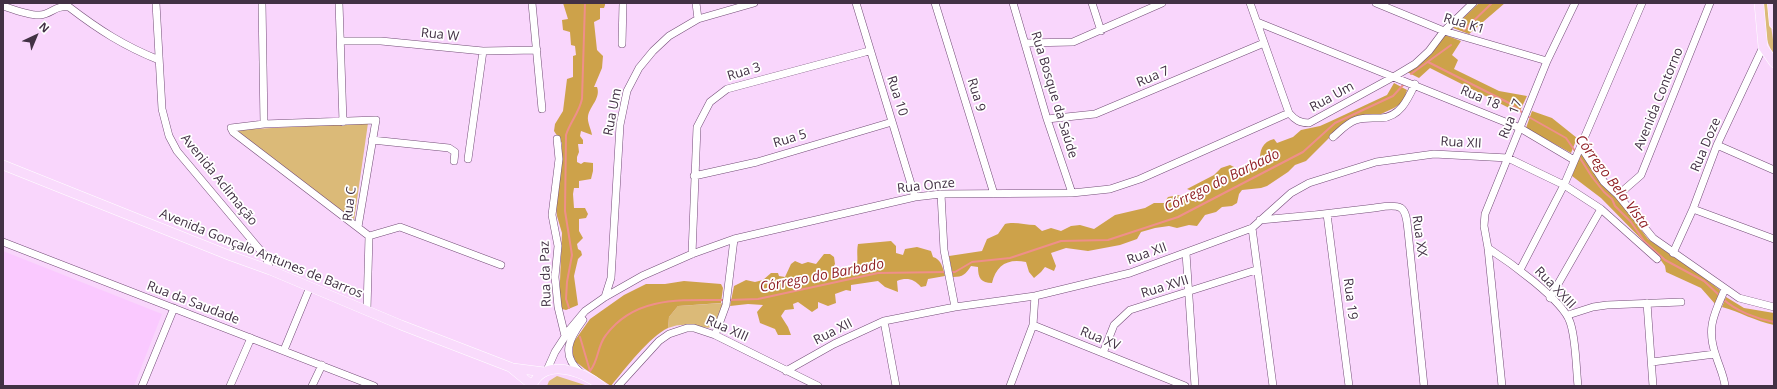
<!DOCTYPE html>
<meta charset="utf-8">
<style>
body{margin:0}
#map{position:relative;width:1777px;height:389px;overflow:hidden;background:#f9d6fc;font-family:"Open Sans",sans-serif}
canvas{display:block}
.frame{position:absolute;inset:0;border:4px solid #423144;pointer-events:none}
.north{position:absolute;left:16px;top:16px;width:40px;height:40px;-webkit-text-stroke:3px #fff;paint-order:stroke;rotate:44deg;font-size:11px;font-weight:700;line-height:16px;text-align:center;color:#423144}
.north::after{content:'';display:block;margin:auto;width:14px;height:18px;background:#423144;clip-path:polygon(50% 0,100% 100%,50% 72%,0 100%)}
</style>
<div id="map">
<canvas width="1777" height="389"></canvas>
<div class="frame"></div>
<div class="north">N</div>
</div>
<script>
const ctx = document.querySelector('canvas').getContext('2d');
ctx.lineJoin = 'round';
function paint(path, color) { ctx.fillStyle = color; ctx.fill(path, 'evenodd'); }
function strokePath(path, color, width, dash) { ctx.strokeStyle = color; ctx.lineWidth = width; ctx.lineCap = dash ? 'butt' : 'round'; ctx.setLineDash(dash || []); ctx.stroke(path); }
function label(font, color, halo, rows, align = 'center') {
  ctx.font = font + ' "Open Sans",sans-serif'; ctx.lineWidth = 3.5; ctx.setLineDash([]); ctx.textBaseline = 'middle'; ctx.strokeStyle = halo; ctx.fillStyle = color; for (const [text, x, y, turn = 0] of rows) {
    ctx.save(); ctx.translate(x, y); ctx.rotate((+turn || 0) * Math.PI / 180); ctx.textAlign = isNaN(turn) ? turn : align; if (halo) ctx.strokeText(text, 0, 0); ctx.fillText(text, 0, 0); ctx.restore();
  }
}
paint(new Path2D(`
 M 3,251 L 162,314 L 134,386 L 3,386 Z`), '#fac9ff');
paint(new Path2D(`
 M 1762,3 L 1768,3 C 1769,20 1774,37 1774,54 C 1763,39 1764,21 1762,3 Z
 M 368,123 L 354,221 L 234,130 Z
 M 724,303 L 716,325 C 708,331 699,325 690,325 C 683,324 675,325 668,328 L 669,317 L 678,306 Z
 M 557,376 L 588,386 L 547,386 L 549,381 Z`), '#dbba78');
paint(new Path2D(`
 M 563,3 L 605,3 L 605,5 L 604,8 L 600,8 L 600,19 L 594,22 L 597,50 L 603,56 L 602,68 L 594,87 L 597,87 C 601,98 590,106 588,116 C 587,122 591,129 592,135 L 581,131 L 580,136 L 583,140 L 583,144 L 578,144 L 579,152 L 577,157 L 577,162 L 581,164 L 584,162 L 593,163 L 593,171 L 591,179 L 579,181 L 579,188 L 574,188 L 573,194 L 574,208 L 585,208 L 588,214 L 586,218 L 579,219 L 579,231 L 583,238 L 577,244 L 578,249 L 581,251 L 582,255 L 578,259 L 574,276 L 578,305 L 566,310 L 562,309 L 559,305 L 562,233 L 557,216 L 555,200 L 561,165 L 562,143 L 554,131 L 555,124 L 563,111 L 567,79 L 573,77 L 573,56 L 576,55 L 575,46 L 571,45 L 570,32 L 563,30 L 562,20 L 568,19 Z
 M 1479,3 L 1505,3 L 1469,34 L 1453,28 Z
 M 1445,35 L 1461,41 L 1452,55 L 1458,60 L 1454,69 L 1499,91 L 1527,96 L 1519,113 L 1430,68 L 1419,78 L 1407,72 Z
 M 1394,83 L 1407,90 L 1403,102 L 1394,108 L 1381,114 L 1366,114 L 1344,123 L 1306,161 L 1295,165 L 1288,172 L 1267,186 L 1261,188 L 1242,190 L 1239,194 L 1237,203 L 1232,206 L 1222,207 L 1216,212 L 1205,215 L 1197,226 L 1189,225 L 1177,228 L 1169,226 L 1155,228 L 1141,232 L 1137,239 L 1120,245 L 1088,251 L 1066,248 L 1051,253 L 1056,266 L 1054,271 L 1045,267 L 1041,272 L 1034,278 L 1029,272 L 1026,262 C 1008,258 996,265 992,283 C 981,283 978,278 978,267 L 971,266 C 966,274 963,277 953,277 L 949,256 L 982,251 L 987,239 L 998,234 L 1005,224 C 1014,221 1025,225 1035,225 L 1042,231 L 1051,228 L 1061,231 L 1071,226 L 1080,225 L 1094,229 L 1115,215 L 1145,208 L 1154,203 L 1164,203 L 1168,197 L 1178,195 L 1196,202 L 1198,198 L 1194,192 L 1187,189 L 1214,175 L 1221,168 L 1230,165 L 1238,169 L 1258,168 L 1261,162 C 1258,152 1263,141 1274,139 L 1277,143 L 1293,137 L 1301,130 L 1320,126 L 1329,122 L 1387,95 Z
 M 1532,111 L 1552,118 L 1577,138 L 1571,153 L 1526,128 Z
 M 1581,153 L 1605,188 L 1619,201 L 1648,239 L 1703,277 L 1720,290 L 1716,305 L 1701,288 L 1666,272 L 1665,266 L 1657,255 L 1601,198 L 1572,176 Z
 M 891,241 L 896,246 L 896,253 L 903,255 L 905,249 L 917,247 L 931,251 L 933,257 C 941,259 943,268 945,276 L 928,279 L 926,286 L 921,287 C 914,279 907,277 897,281 L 898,292 L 885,287 L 878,281 L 851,285 L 851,291 L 846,290 L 835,294 L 836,303 L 828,306 L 818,302 L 818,308 L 812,312 L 798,302 L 793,304 L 794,309 L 785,310 L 781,316 L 788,327 L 791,335 L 778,335 L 775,329 L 760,323 L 757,312 L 763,305 L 748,304 L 730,306 L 734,286 L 746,280 L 755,282 L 763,280 L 771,273 L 778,273 L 779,276 L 785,277 L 791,264 L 795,261 L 802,264 L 808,262 L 816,264 L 824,254 L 830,254 L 834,257 L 835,264 L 831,271 L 835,277 L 856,269 C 859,260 856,253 858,244 Z
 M 684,281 L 721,284 L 723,288 L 721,303 L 678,306 L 669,317 L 668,328 C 650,336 624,370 611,386 L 585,369 L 576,362 L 573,355 L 573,343 L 590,319 L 624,295 L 646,284 L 665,284 Z
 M 1726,297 L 1744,308 L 1774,313 L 1774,325 C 1755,321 1740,312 1722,307 Z`), '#cda24a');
strokePath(new Path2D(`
 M 1464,30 L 1492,3
 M 1428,62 L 1511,104 L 1523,113
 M 1411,74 L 1451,45
 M 1527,116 L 1566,138 L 1575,151
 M 1578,155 L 1592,177 L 1604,192 L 1612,199 L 1615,206 L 1631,222 L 1644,241 L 1665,260 L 1704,281 L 1720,296
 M 950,272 L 955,272 L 972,262 L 1010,258 L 1061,241 L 1108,240 L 1178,217 L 1303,152 L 1335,123 L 1393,96 L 1404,84
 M 1723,299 C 1736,311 1757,319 1774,322
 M 729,300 L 758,299 L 878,273 L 946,272
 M 569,308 L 566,299 L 567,282 L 572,255 L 565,211 L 566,135 C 570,122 579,113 582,99 L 585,3
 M 580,337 L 590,371
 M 590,371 C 599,360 597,346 606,335 C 635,296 681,300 725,300`), '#ef8f8a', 2);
const minor = new Path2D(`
 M 156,3 L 162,109 L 169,136 L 177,151 L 266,257 L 270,270
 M 262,3 L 264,124
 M 339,3 L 343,122
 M 532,3 L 542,109
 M 696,3 L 698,19
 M 856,3 L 915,197
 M 935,3 L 994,194
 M 1013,3 L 1047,119 L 1072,193
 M 1092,3 L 1101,31
 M 1250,3 L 1289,113 C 1295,120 1300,123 1309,123 L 1395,76 L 1415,64 L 1429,51 L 1444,31 L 1473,3
 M 1376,3 L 1444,31 L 1547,61
 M 3,6 C 12,9 30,16 40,15 C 52,14 55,5 69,7 C 99,30 124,46 159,60
 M 1257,22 L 1520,128 L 1574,160
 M 341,41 L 381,41 L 483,51 L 537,50
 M 1026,43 L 1073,42 L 1162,3
 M 622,44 L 623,3
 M 1047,119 L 1095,114 L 1264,43
 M 1333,137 C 1340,131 1347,123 1356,120 C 1364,117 1372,118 1381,118 C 1400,117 1408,99 1415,84
 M 557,139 L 559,159 L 552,215 L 558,246 L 555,277 L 558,307 L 565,336
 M 372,140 L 449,148 L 455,152 L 454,161
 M 1717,145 L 1774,170
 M 1581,147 L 1604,182 L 1618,195 L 1653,238 L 1739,298 L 1774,307
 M 468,159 L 483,51
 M 694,176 L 757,162 L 892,122
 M 941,194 L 944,250 L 955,307
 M 1618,195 L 1641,175 L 1710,3
 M 1693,209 L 1774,239
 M 1327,214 L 1349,386
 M 1260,220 C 1298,217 1336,213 1374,208 C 1381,207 1394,204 1401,208 C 1407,212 1407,224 1408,231 L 1424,386
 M 358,227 L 376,120 L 264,124 L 231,128 L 233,132 L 369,236 L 367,310
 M 1252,228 L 1273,386
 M 369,236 L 400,227 L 501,265
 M 3,242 L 374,386
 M 1488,248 C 1508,261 1563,300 1570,322 C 1576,338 1576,368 1578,386
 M 1186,253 L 1195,386
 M 1673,253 L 1693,209 L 1717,145 L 1763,47
 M 692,254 L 697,127 L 710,102 L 727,89 L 869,51
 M 1520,270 L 1564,185 L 1642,3
 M 1035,296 L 1033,325 L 1185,386
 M 605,297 L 611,278 L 620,125 L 627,91 L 639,68 L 653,51 L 669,36 L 698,19 L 754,3
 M 1550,298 L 1601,209
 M 1647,303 L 1653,386
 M 1568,315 L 1593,307 L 1607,305 L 1681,302
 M 884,321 L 896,386
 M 715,335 L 726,305 L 734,239
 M 284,350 L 310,287
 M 1103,353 L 1114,325 L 1130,310 L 1256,270
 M 1652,362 L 1715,354
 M 547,370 L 555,352 L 570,329 L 585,311 L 605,297 L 642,276 L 692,254 L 734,239 L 915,197 L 941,194 L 1072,193 L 1110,189 L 1140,179 L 1289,113
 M 786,371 L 834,344 L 884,321 L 955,307 L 1035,296 L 1130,273 L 1252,228 L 1291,193 L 1309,183 L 1376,162 L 1434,154 L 1508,158 L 1539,173 L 1564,185 L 1601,209 L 1657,259
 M 581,373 C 560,355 569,339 583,320
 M 142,386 L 174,308
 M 230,386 L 251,338
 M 312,386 L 322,365
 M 618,386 L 659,341 L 669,334 L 687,328 L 694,328 L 715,335 L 818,386
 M 1010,386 L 1033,325
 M 1502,386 L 1488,248 L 1484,226 L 1485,214 L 1547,61 L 1575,3
 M 1725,386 C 1724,376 1719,366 1716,356 C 1706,328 1714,314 1725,289`);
const major = new Path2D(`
 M 1759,3 L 1763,47 L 1774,63
 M 1772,3 L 1774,24
 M 3,165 L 231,256 L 270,270 L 401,325 L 510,367 L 532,385
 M 513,368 L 544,372
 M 532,386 C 544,357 583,371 601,386`);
strokePath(minor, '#734d77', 8);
strokePath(major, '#fff', 10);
strokePath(minor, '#fff', 7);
strokePath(major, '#f9dbfc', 9);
label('13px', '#423144', '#fff', [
 ["Rua K1",1464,24,17],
 ["Rua W",440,35,6],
 ["Rua 3",744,72,-17],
 ["Rua 7",1153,77,-23],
 ["Rua 9",976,95,73],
 ["Rua Bosque da Saúde",1054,95,73],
 ["Rua 10",897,96,72],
 ["Rua Um",1332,97,-29],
 ["Rua 18",1480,98,23],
 ["Avenida Contorno",1659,99,-68],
 ["Rua Um",613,112,-79],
 ["Rua 17",1511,119,-68],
 ["Rua 5",790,139,-17],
 ["Rua XII",1461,143,3],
 ["Rua Doze",1706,145,-67],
 ["Avenida Aclimação",219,180,51],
 ["Rua Onze",926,186,-6],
 ["Rua C",350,204,-83],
 ["Rua XX",1419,236,82],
 ["Avenida Gonçalo Antunes de Barros",261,254,22],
 ["Rua XII",1147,254,-20],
 ["Rua da Paz",546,274,-92],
 ["Rua XVII",1165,287,-17],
 ["Rua XXIII",1555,288,46],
 ["Rua 19",1350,299,83],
 ["Rua da Saudade",193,303,21],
 ["Rua XIII",727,329,24],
 ["Rua XII",833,332,-27],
 ["Rua XV",1100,339,22]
]);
label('italic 14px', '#912126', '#fff', [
 ["Córrego do Barbado",1222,181,-26],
 ["Córrego Bela Vista",1612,182,53],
 ["Córrego do Barbado",822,276,-11]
]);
</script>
